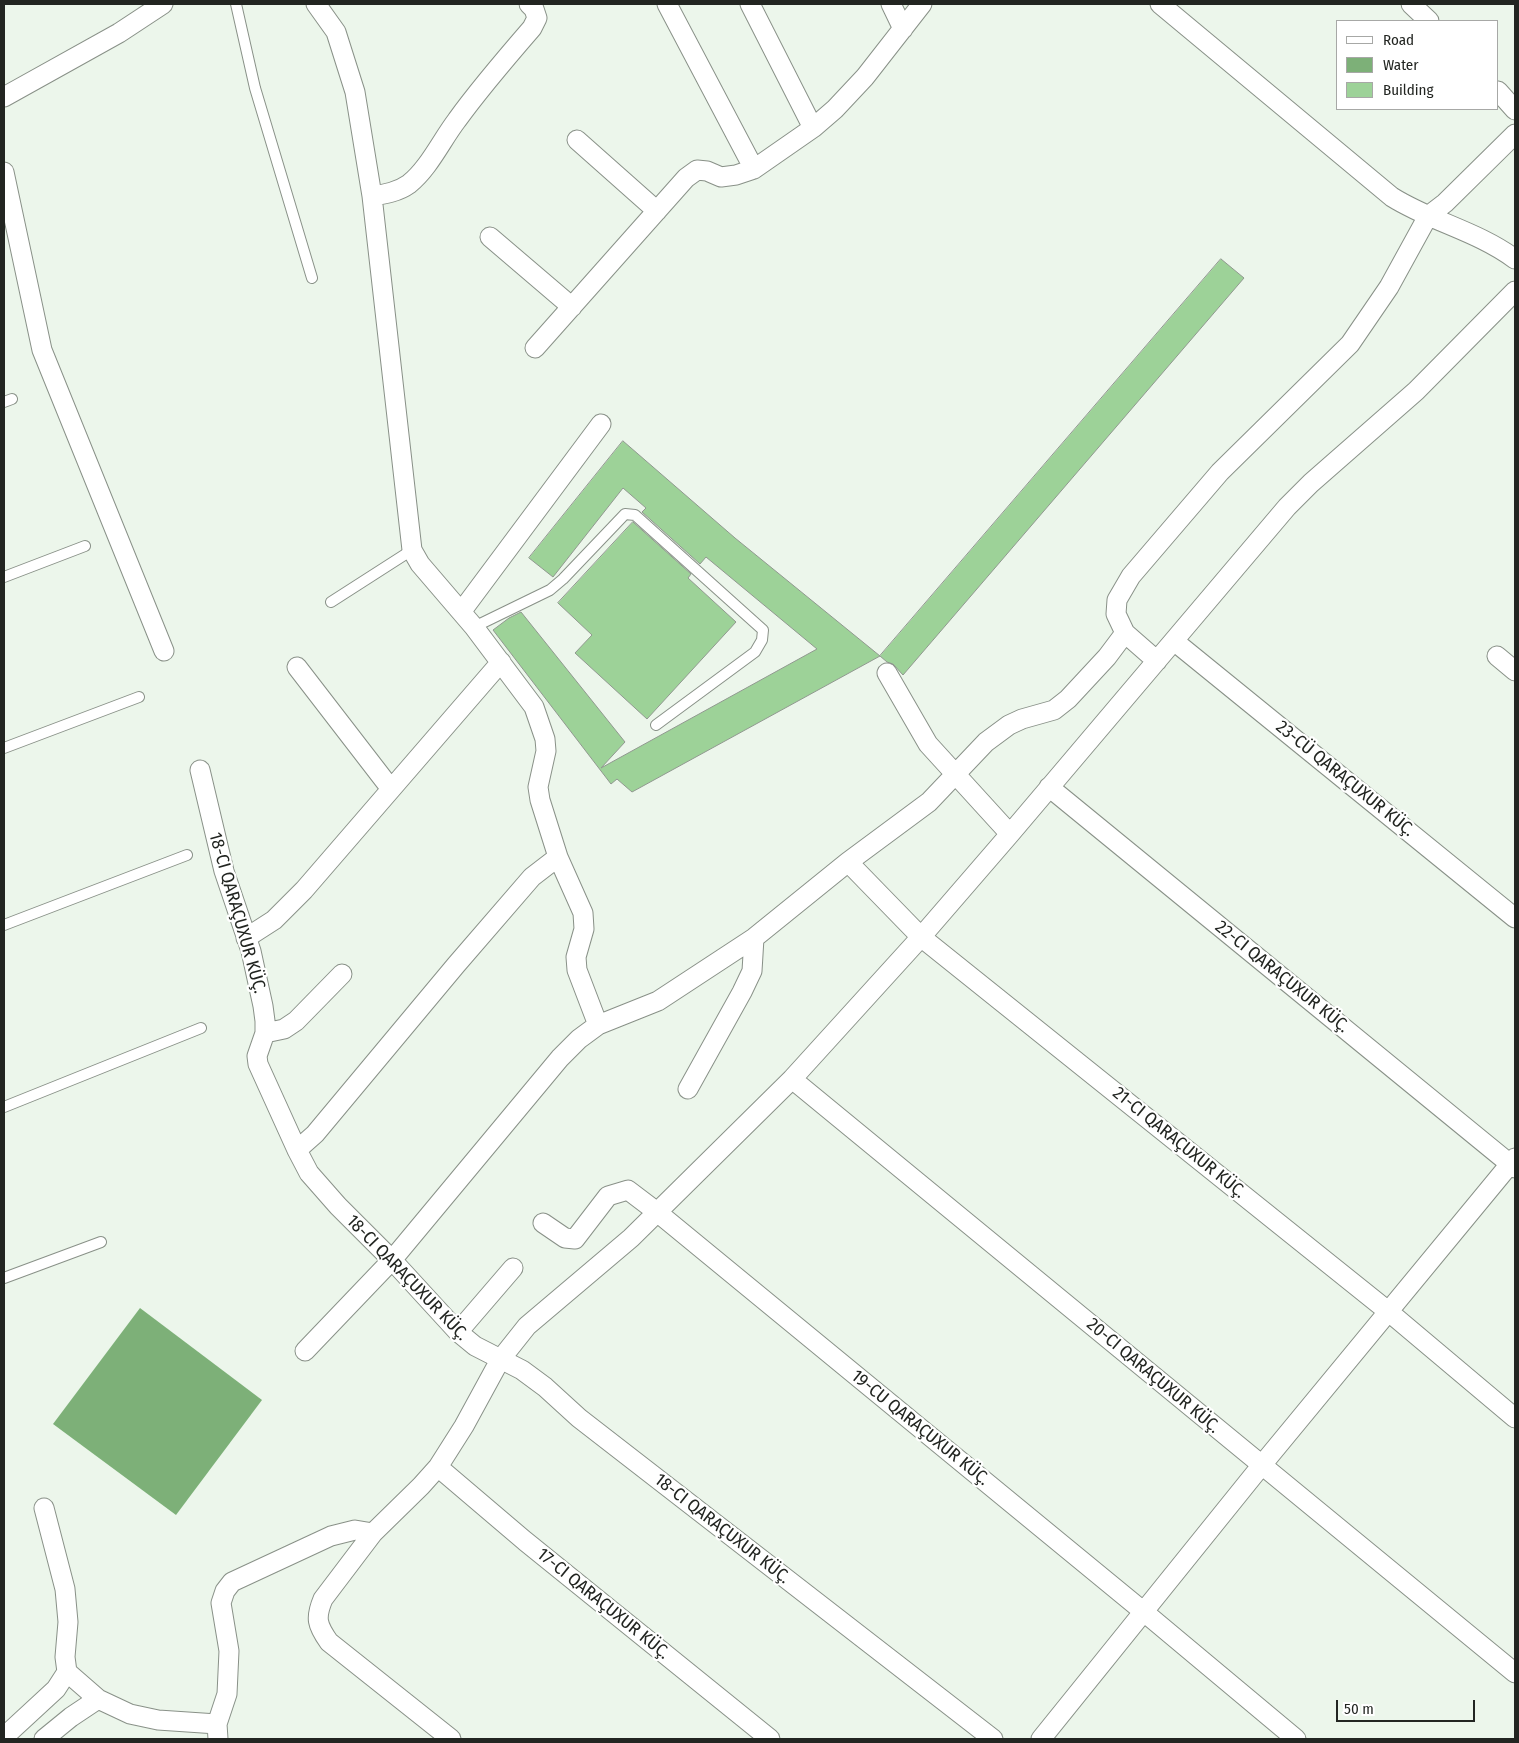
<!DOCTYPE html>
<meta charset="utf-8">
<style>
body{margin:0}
#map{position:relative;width:1519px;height:1743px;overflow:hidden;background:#ecf6eb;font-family:"Fira Sans Condensed",sans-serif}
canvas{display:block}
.frame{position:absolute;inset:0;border:5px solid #222521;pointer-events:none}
.legend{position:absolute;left:1336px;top:20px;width:162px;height:90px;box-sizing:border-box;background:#fff;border:1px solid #a7a8a6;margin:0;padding:6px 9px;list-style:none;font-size:15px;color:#222521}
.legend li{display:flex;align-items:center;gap:10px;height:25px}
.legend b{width:25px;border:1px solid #a7a8a6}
.scale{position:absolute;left:1336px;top:1700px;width:139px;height:22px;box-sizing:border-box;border:2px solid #222521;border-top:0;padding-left:6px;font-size:15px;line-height:18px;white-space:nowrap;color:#222521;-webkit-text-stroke:4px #fff;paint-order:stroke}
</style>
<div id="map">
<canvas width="1519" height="1743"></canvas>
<div class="frame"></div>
<ul class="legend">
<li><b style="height:6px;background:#fff"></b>Road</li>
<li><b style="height:14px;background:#7db078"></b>Water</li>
<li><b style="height:14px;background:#9dd298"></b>Building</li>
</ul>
<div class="scale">50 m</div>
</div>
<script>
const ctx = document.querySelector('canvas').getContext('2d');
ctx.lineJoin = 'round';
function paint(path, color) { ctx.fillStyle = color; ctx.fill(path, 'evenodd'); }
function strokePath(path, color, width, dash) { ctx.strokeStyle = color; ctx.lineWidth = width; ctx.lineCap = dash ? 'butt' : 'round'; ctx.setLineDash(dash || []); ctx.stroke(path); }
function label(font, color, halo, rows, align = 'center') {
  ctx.font = font + ' "Fira Sans Condensed",sans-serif'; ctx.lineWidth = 4.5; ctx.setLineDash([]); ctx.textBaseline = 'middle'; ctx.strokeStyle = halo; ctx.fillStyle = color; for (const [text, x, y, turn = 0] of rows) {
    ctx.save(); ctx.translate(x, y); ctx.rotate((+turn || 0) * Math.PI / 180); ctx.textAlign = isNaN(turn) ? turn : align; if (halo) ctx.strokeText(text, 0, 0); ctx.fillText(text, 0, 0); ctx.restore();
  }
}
paint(new Path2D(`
 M 140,1308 L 262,1400 L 176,1515 L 53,1424 Z`), '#7db078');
const building = new Path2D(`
 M 1221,259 L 1244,278 L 903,675 L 893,664 L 887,662 L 880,656 Z
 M 623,441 L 735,538 L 880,656 L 632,792 L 617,779 L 611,784 L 493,630 L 509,618 L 521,612 L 625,742 L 601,768 L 817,649 L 706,557 L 700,564 L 642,512 L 646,508 L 623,488 L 553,577 L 529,558 Z
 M 633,522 L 691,574 L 688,578 L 736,622 L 647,719 L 575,653 L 592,635 L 558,603 Z`);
paint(building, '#9dd298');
strokePath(building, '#90988f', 1);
const lane = new Path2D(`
 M 236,4 L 255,88 L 312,278
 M 4,402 L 12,399
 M 4,577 L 85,546
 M 331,602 L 412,550
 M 474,627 L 550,590 L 563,579 L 625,514 L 635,515 L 763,630 L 762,640 L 755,652 L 656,725
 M 4,748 L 139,697
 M 4,925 L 187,855
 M 4,1107 L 201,1028
 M 4,1278 L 101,1242`);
const street = new Path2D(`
 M 316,4 L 336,32 L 355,92 L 372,196 L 412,550 L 420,564 L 474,627 L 534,707 L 545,739 L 546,751 L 538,787 L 540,800 L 558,857 L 583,913 L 584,929 L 576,957 L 577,970 L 598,1025
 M 667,4 L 754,169
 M 750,4 L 813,128
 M 891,4 L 903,29
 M 1160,4 L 1392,197 C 1432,222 1477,231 1515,259
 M 1411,4 L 1429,21
 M 1498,91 L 1515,110
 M 4,97 L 119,33 L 163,4
 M 577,140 L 657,211
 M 4,172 L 42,350 L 164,651
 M 372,196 C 385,194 398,192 409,184 C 429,168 441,141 457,120 C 480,88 506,58 532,28 L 537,18 L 534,9 L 529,4
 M 490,237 L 572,307
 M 535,348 L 686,178 L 697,170 L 707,171 L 721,177 L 736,175 L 754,169 L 813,128 L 835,109 L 865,77 L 922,4
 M 461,612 L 601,424
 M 1174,641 L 1515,918
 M 1497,656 L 1515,671
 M 1157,661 L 1125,633 L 1116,614 L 1117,600 L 1131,576 L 1220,472 L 1350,344 L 1389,287 L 1428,216 L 1445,203 L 1515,134
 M 297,667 L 391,789
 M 887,673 L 928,744 L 1010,834
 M 200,770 L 224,871 L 251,951 L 263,1006 L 265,1021 L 265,1033 L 257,1056 L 258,1064 L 297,1150 L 309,1173 L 338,1206 L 392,1260 L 458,1332 L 475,1346 L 522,1370 L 545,1387 L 579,1418 L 993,1739
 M 1049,787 L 1515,1168
 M 848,862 L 921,937 L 1389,1312 L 1515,1418
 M 246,938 L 274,920 L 304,890 L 501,662
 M 265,1033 L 284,1029 L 296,1021 L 342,974
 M 792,1079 L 1515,1673
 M 688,1089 L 742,992 L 752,971 L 754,938
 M 297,1150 L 315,1134 L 456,965 L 532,877 L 558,857
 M 543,1223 L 565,1238 L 575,1239 L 608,1196 L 628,1190 L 657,1212 L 1144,1612 L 1296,1739
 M 458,1332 L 513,1268
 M 305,1351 L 392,1260 L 560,1058 L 579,1039 L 598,1025 L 658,1001 L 754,938 L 848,862 L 929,802 L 986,742 L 1009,725 L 1022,719 L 1054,710 L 1068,699 L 1107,657 L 1125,633
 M 438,1467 L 525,1541 L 770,1739
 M 67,1672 L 98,1699
 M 4,1737 L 56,1689 L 67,1672 L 65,1657 L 68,1622 L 65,1589 L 44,1508
 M 44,1739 L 71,1717 L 98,1699 L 130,1714 L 158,1720 L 217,1724
 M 218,1739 L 217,1724 L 227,1694 L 229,1651 L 221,1603 L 225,1591 L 232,1582 L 331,1536 L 355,1530 L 373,1533
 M 451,1739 L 329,1642 C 317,1625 315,1618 323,1599 L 373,1533 L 421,1486 L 438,1467 L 464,1426 L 500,1360 L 527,1326 L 631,1238 L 792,1079 L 921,937 L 1010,834 L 1287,507 L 1311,483 L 1416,391 L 1515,291
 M 1041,1739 L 1261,1466 L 1515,1158`);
strokePath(lane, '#899188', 12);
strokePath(street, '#899188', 21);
strokePath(lane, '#fff', 10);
strokePath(street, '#fff', 19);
label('18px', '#222521', '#fff', [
 ["23-CÜ QARAÇUXUR KÜÇ.",1345,779,39],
 ["18-CI QARAÇUXUR KÜÇ.",237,913,74],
 ["22-CI QARAÇUXUR KÜÇ.",1282,977,39],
 ["21-CI QARAÇUXUR KÜÇ.",1179,1143,39],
 ["18-CI QARAÇUXUR KÜÇ.",407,1278,46],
 ["20-CI QARAÇUXUR KÜÇ.",1153,1376,40],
 ["19-CU QARAÇUXUR KÜÇ.",920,1428,39],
 ["18-CI QARAÇUXUR KÜÇ.",722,1529,38],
 ["17-CI QARAÇUXUR KÜÇ.",603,1604,39]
]);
</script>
